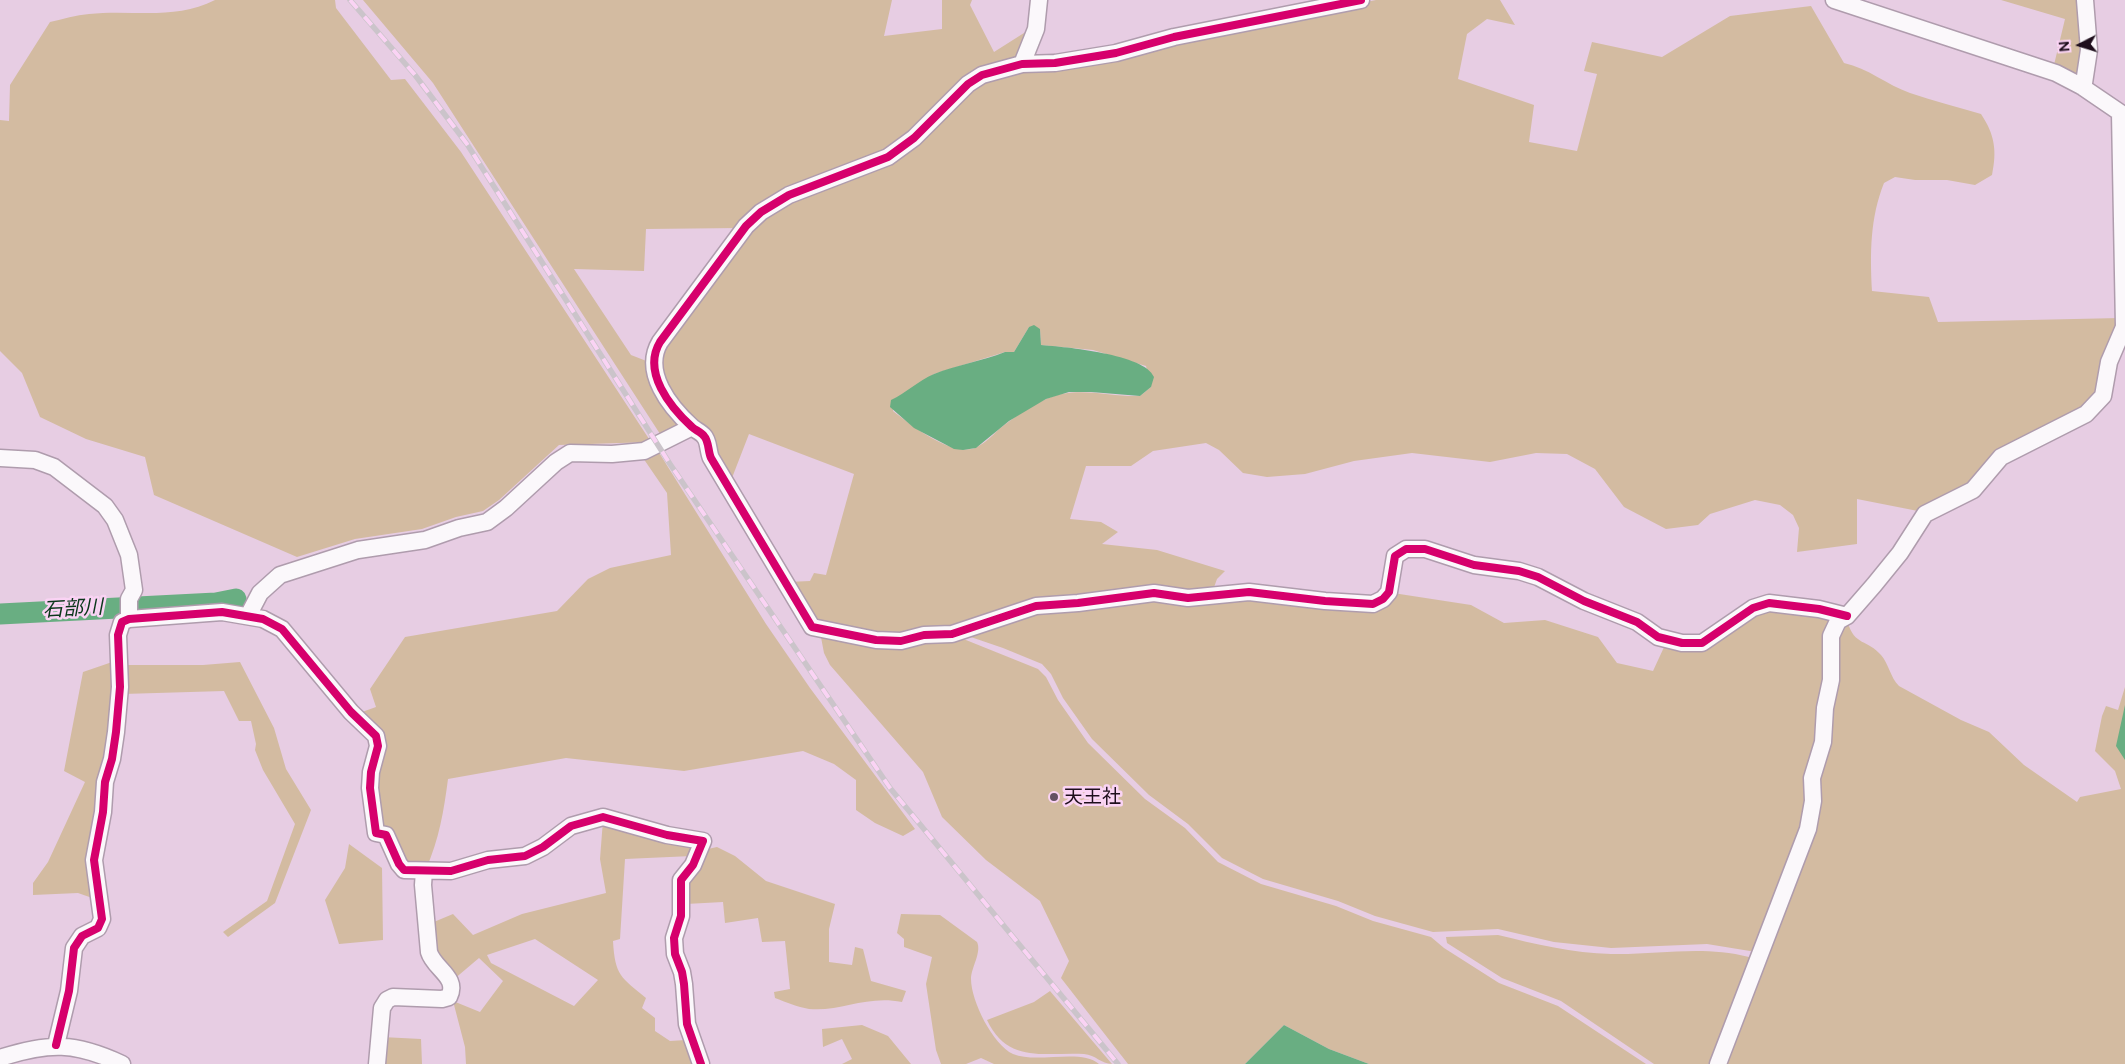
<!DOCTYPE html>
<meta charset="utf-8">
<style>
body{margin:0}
#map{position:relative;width:2125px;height:1064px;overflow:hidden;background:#e7cde3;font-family:Figtree,sans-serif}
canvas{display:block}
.north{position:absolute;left:2055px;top:20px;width:50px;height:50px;-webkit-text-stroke:4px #fad3f4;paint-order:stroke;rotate:265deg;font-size:14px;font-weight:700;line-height:20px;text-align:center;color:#1e0e1c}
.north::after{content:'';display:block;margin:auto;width:18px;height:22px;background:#1e0e1c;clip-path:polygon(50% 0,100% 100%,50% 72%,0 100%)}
</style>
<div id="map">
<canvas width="2125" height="1064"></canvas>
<div class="north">N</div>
</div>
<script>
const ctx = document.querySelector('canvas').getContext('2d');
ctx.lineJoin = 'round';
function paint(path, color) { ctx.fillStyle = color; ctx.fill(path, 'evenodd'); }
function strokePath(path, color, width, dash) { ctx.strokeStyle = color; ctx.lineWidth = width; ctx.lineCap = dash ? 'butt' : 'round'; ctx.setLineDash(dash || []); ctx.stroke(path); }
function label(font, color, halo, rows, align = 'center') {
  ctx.font = font + ' Figtree,"Noto Sans JP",sans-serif'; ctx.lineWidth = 5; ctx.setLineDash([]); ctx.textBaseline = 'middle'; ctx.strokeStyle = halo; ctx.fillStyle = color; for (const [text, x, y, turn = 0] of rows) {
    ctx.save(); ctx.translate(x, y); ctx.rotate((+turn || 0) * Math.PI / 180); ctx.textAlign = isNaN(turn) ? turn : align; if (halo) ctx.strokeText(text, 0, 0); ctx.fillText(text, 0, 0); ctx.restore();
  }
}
paint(new Path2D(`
 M 215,0 L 335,0 L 336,8 L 391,80 L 405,79 L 461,152 L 651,442 L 559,445 L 499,500 L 483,511 L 456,517 L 422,529 L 355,539 L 297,557 L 154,495 L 145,457 L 86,439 L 40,417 L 22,373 L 0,351 L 0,120 L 9,121 L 10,85 L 50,22 C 63,19 76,15 89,14 C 132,9 174,21 215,0 Z
 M 363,0 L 892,0 L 884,36 L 942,29 L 942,0 L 972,0 L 970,5 L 994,52 L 1035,26 L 1020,59 L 988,67 L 891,150 L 739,228 L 646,229 L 644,271 L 574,269 L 631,355 L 649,362 L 682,425 L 662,437 L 433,83 Z
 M 1376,0 L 1500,0 L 1515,25 L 1487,19 L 1467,34 L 1458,79 L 1534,105 L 1529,142 L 1577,151 L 1597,74 L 1584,71 L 1592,42 L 1662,57 L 1730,16 L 1811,6 L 1844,63 C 1868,68 1887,85 1910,93 C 1934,101 1958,107 1981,114 C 1995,135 1997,151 1992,175 L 1975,185 L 1947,180 L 1915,180 L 1895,177 L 1884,183 C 1870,218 1870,253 1872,291 L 1929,297 L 1938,322 L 2120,318 L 2100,395 L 1971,487 L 1923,512 L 1857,499 L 1857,544 L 1797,552 L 1799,528 L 1793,515 L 1780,505 L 1755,500 L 1710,514 L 1698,525 L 1666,529 L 1624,507 L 1595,469 L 1567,454 L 1536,453 L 1490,462 L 1412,453 L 1354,461 L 1305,474 L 1267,477 L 1243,473 L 1219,450 L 1206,443 L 1153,451 L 1131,466 L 1086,466 L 1070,519 L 1101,522 L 1118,532 L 1102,544 L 1157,550 L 1225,571 L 1217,579 L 1213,590 L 1154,589 L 955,630 L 900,638 L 814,624 L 788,582 L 810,581 L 814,573 L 826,575 L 854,474 L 749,434 L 730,483 L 663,377 L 662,352 L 763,213 L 891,159 L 976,81 ZM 1029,327 L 1040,329 L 1041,345 L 1093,350 L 1146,366 L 1151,387 L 1140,396 C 1108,397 1077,385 1046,399 C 1029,406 1012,419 998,430 C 992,436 985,443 977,447 C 954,459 911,425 893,411 L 894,399 L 898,398 L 934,374 L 1005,352 L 1014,352 Z
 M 2001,0 L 2083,0 L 2086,20 L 2077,77 L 2053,69 L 2065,19 Z
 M 658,451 L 766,624 L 810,688 L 915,829 L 903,836 L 875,823 L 856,810 L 856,780 L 834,764 L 803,751 L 684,771 L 566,758 L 448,779 C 444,810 439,840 426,869 L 415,870 L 377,830 L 375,785 L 382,749 L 362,712 L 376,707 L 370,689 L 405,637 L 557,611 L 588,579 L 610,568 L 671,555 L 667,493 L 641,455 Z
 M 1393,593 L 1471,605 L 1504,623 L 1545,620 L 1598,637 L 1617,663 L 1653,671 L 1665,645 L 1693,649 L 1754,612 L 1777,606 L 1835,619 L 1804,828 L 1758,950 L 1750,951 L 1707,944 L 1611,948 L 1554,942 L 1498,929 L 1433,932 L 1375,916 L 1338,901 L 1263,879 L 1222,858 L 1188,824 L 1149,795 L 1092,739 L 1063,698 L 1051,674 L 1042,664 L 1003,648 L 962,634 L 1037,610 L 1142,597 L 1227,596 L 1367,608 Z
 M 1848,623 C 1854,645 1868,640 1881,655 C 1889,664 1890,677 1899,686 L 1961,720 L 1989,732 L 2024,765 L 2077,802 L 2080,797 L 2121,789 L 2115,771 L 2095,751 L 2102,716 L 2106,706 L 2118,710 L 2125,687 L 2125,1064 L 1721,1064 L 1811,829 L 1833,636 Z
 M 820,632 L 956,636 L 1038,669 L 1046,677 L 1058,700 L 1088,743 L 1145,799 L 1185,828 L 1218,862 L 1261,884 L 1336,906 L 1373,921 L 1431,937 L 1444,948 L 1499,983 L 1558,1006 L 1646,1064 L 1369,1064 L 1329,1049 L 1284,1025 L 1245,1064 L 1128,1064 L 1061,978 L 1069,961 L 1040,901 L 986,860 L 942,817 L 923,772 L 830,665 L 824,653 Z
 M 118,660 L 98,900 L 78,893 L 33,895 L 33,883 L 48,862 L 85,782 L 64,771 L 83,672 Z
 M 240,662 L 274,728 L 286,769 L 311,810 L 275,903 L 228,937 L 223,932 L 267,901 L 295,824 L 263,770 L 255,750 L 256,744 L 251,721 L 239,721 L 224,691 L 123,694 L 123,665 L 203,665 Z
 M 603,820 L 693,848 L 692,856 L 625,859 L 620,939 L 613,941 C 615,976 621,977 646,998 L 642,1008 L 655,1018 L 655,1031 L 670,1041 L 686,1040 L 695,1064 L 466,1064 L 465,1047 L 453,1001 L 480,1012 L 503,981 L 479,958 L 453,980 L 438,963 L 429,924 L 453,914 L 473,935 L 522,914 L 606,893 L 600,859 ZM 535,939 L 598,980 L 574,1006 L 491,963 L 487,955 Z
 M 349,844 L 382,868 L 383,940 L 339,944 L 325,900 L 345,868 Z
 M 717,847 L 735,856 L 766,881 L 835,904 L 829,929 L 829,962 L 852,965 L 855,947 L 863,949 L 871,981 L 906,991 L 902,1002 C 866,995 841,1012 809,1009 C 797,1007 786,1002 775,998 L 774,992 L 790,989 L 785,941 L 762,942 L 758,918 L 725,923 L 723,902 L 686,904 L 685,888 L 708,849 Z
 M 901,914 L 940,915 L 977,942 C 982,952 971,968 971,979 C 971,1001 993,1045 1013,1054 C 1037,1064 1081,1048 1099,1064 L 994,1064 L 981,1058 L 966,1064 L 941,1064 L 936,1050 L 926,984 L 932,957 L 904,947 L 904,939 L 897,933 Z
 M 1498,935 C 1535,944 1573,953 1611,954 C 1659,955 1701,945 1749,957 L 1752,963 L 1714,1064 L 1654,1064 L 1561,1001 L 1502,978 L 1447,943 L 1446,937 Z
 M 1050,991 L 1112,1064 C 1101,1064 1096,1055 1084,1054 C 1043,1052 1008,1064 987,1020 L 1034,1002 Z
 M 862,1025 L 888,1036 L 911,1064 L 842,1064 L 852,1059 L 842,1039 L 823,1047 L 822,1029 Z
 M 382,1037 L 421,1039 L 422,1064 L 380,1064 Z`), '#d3bba1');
paint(new Path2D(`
 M 1034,325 L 1040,329 L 1041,345 C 1065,347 1145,354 1154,377 L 1151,387 L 1140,396 L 1091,392 L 1069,392 L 1046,399 L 1009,421 L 976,448 L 963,450 L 954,449 L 914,428 L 890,407 L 891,400 C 906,393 918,381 934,374 C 957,365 982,361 1005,352 L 1014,352 L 1029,327 Z
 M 2125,705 L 2125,760 L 2116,746 Z
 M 1284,1025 L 1329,1049 L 1369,1064 L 1245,1064 Z`), '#69ae82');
strokePath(new Path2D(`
 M 0,614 L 216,603 L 236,599`), '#69ae82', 21);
const minor = new Path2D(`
 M 1361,0 L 1174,37 L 1116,53 L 1055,63 L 1022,64 L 982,75 L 968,84 L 914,138 L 888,157 L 789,195 L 761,212 L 746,226 L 660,342 C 642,372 670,407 692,427 C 695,430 701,432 704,436 C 709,441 708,452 711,458 L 812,627 L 876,640 L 901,641 L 924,635 L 952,634 L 1036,606 L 1078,603 L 1154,593 L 1188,598 L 1249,592 L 1325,601 L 1373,604 L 1383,599 L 1389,592 L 1395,556 L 1406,549 L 1425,549 L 1474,565 L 1519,571 L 1538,577 L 1584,601 L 1637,622 L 1658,637 L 1682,643 L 1702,643 L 1753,608 L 1769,603 L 1819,609 L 1847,616
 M 1834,0 L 2056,73 L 2081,86 L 2125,116
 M 1022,64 L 1036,29 L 1039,0
 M 2081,86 L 2084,83 L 2089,50 L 2085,0
 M 0,458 L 35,460 L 54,467 L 105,506 L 115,520 L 129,555 L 134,590 L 129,599 L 129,619
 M 248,616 L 260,593 L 280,575 L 358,550 L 425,540 L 459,528 L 487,522 L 506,508 L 556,462 L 570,453 L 612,454 L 644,451 L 692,427
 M 56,1045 L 69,991 L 74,948 L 82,936 L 98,928 L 102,919 L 94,860 L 103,812 L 105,782 L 112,759 L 116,732 L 120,687 L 118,635 L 122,622 L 129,619 L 222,612 L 263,619 L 282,629 L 351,712 L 376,736 L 378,746 L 371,772 L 370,788 L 376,833 L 386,835 L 399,864 L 404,870 L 451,871 L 488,860 L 525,856 L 543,847 L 571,826 L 603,817 L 667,835 L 703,841 L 693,865 L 681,880 L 681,916 L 674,938 L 675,954 L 682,972 L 684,984 L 687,1024 L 701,1064
 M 0,1058 C 49,1042 75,1042 122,1064
 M 377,1064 L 382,1008 L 387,1000 L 393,997 L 442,999 L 449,997 C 459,977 434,969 429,952 L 423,885 L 424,871
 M 1718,1064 L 1808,829 L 1813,801 L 1812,778 L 1823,742 L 1825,708 L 1831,680 L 1831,636 L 1838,621 L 1847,616 L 1874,585 L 1900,553 L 1925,514 L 1973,490 L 2001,457 L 2086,414 L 2103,396 L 2109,362 L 2124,327 L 2120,113`);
strokePath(minor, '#af9cad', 19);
strokePath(minor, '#fbf8fb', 16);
const rail = new Path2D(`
 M 350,0 L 415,75 L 467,144 L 670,464 L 890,788 L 1118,1064`);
strokePath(rail, '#cbc4ca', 5.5);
strokePath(rail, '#fad3f4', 4, [11]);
strokePath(new Path2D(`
 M 1361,0 L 1174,37 L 1116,53 L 1055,63 L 1022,64 L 982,75 L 968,84 L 914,138 L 888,157 L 789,195 L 761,212 L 746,226 L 660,342 C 642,372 670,407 692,427 C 695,430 701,432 704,436 C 709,441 708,452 711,458 L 812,627 L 876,640 L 901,641 L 924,635 L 952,634 L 1036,606 L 1078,603 L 1154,593 L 1188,598 L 1249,592 L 1325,601 L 1373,604 L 1383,599 L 1389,592 L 1395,556 L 1406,549 L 1425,549 L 1474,565 L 1519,571 L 1538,577 L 1584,601 L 1637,622 L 1658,637 L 1682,643 L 1702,643 L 1753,608 L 1769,603 L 1819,609 L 1847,616
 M 56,1045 L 69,991 L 74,948 L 82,936 L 98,928 L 102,919 L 94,860 L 103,812 L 105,782 L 112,759 L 116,732 L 120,687 L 118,635 L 122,622 L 129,619 L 222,612 L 263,619 L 282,629 L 351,712 L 376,736 L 378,746 L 371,772 L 370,788 L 376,833 L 386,835 L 399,864 L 404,870 L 451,871 L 488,860 L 525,856 L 543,847 L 571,826 L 603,817 L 667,835 L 703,841 L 693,865 L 681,880 L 681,916 L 674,938 L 675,954 L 682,972 L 684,984 L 687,1024 L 701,1064`), '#d6006c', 8);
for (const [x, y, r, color] of [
 [1054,797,5,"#645162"]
]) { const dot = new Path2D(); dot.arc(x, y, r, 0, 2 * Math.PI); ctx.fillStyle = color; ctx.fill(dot); strokePath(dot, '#fad3f4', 2); }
label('19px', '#1e0e1c', '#fad3f4', [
 ["天王社",1064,797]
], 'left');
label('italic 20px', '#0a371a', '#fad3f4', [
 ["石部川",73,609,-3]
]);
</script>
